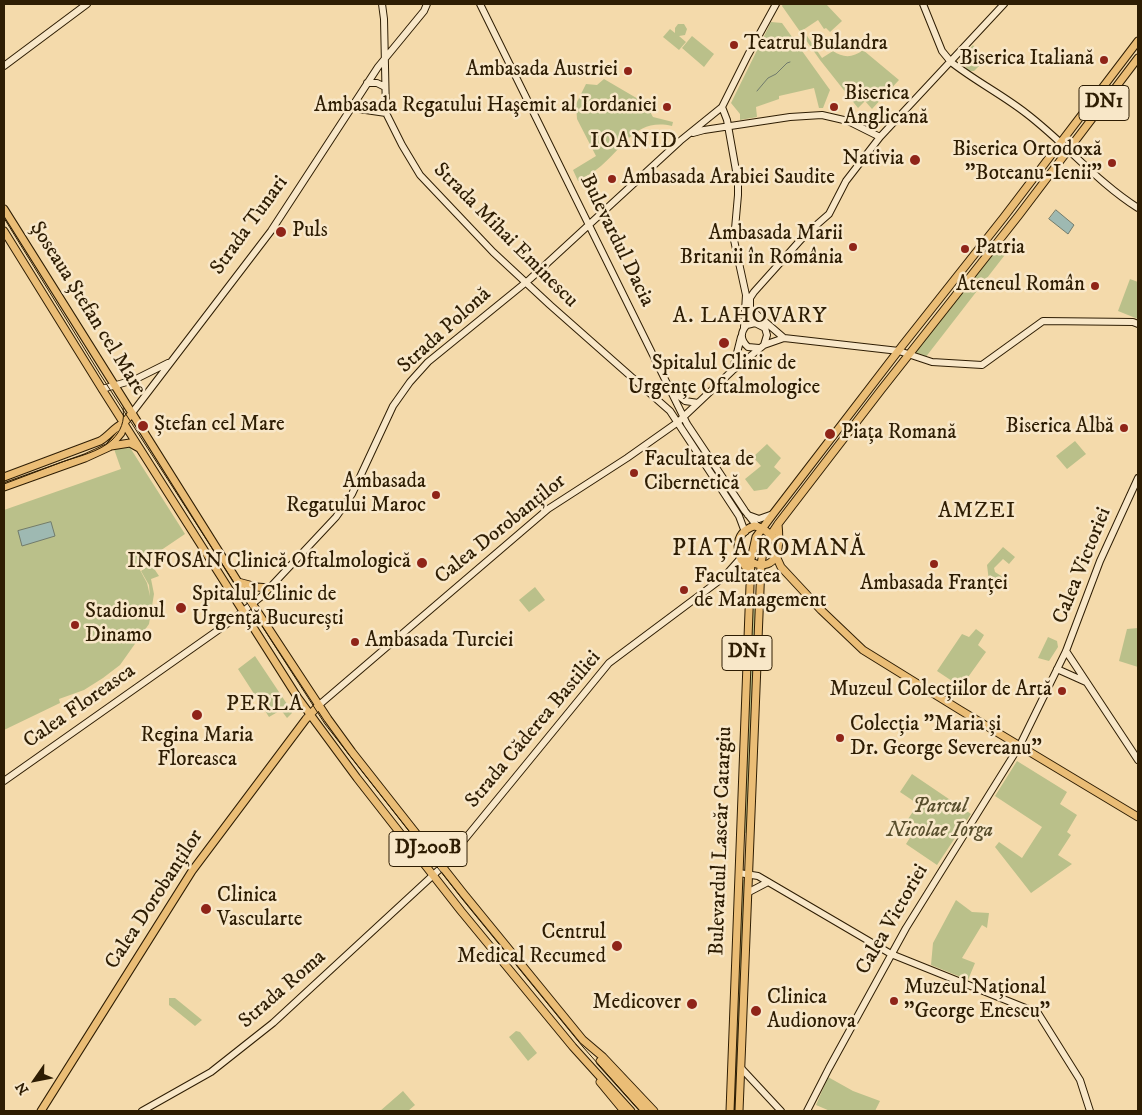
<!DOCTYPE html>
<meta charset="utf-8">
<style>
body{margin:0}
#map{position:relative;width:1142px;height:1115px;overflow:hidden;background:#f4daab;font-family:"IM FELL DW Pica",serif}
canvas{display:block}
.frame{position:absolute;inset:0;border:5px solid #2e1d03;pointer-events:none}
.north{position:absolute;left:10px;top:1055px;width:50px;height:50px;-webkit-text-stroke:4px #f8e7c8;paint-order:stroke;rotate:237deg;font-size:14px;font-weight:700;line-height:20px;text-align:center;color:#2e1d03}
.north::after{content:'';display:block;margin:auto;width:18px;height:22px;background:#2e1d03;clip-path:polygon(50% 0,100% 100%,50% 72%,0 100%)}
</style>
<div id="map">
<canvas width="1142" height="1115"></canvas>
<div class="frame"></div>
<div class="north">N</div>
</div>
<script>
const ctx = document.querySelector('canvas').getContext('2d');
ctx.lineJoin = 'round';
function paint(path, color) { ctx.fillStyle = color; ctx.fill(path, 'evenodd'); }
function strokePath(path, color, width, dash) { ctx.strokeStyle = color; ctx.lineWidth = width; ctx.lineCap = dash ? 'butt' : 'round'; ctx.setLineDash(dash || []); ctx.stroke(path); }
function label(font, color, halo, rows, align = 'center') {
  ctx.font = font + ' "IM FELL DW Pica",serif'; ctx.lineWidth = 5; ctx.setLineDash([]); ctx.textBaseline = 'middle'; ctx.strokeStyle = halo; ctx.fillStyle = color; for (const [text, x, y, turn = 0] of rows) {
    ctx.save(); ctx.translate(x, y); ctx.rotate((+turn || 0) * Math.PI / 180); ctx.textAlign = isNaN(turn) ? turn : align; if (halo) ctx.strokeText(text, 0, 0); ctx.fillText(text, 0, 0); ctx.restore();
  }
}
paint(new Path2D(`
 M 783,4 L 826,4 L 842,21 L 830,32 L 826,28 L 824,29 L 818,20 L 803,30 L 822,58 L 833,51 C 843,58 853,58 863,50 L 899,80 L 872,109 L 865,101 L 858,108 L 820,60 L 782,6 Z
 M 771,22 L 782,23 L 830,90 L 823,108 L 819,108 L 814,88 L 779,96 L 779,99 L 756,107 L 757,117 L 740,120 L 740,114 L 731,103 Z
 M 678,24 L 684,24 L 687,29 L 685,35 L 679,36 L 686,42 L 679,50 L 663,37 L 670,29 L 675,33 L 675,28 Z
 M 692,36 L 714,54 L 704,67 L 682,48 Z
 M 973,45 L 984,61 L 974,71 L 967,71 L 963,55 Z
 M 604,79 L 645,103 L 653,117 L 673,122 L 672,126 C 636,118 625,146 601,166 C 594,172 586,176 578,181 L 573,170 L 596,156 L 577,119 L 576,104 L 586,84 L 597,85 Z
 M 1001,242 L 1011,247 L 925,358 L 915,353 Z
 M 1130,279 L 1138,282 L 1138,319 L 1118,311 Z
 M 1075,441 L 1086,454 L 1067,469 L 1056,456 Z
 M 767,444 L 781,458 L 774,467 L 781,473 L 767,489 L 754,491 L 745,479 L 761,466 L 753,457 Z
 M 124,445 L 129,446 L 185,534 L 148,559 L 140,570 L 147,583 L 150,596 L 149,585 L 141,571 L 151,564 L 159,576 L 151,579 L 154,594 L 149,624 L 120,665 L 103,678 L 84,690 L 59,699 L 60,703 L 4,730 L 4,510 L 121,469 L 114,449 Z
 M 1003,547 L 1015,557 L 1009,564 L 1003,559 L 994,568 L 995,572 L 1009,581 L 1002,591 L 989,581 L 987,565 Z
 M 535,587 L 545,600 L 529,612 L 519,600 Z
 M 752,601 L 756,602 L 748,833 L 744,833 Z
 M 1138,628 L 1138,667 L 1119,661 L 1127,629 Z
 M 976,629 L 984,635 L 978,645 L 986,652 L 961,687 L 937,671 L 962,634 L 969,637 Z
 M 1048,637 L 1057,641 L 1058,647 L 1049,661 L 1038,658 Z
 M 255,656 L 291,710 L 292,713 L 287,718 L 281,710 L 269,717 L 238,669 Z
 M 1017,761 L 1067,792 L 1060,804 L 1077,815 L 1067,832 L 1071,835 L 1058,855 L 1072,864 L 1031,893 L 995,847 L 999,842 L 1022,858 L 1042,827 L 995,796 Z
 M 912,774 L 971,814 L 937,865 L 906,844 L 918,825 L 908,819 L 918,804 L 900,792 Z
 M 743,880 L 746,880 L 736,1111 L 733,1111 Z
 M 956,900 L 972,912 L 989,913 L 987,928 L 982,925 L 962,958 L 975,963 L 968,980 L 931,965 L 933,943 Z
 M 169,998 L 175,998 L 202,1020 L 195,1026 L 169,1005 Z
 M 516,1031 L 520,1032 L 537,1053 L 528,1061 L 509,1037 Z
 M 828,1077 L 853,1091 L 880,1101 L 875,1111 L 830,1111 L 816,1105 Z
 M 403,1091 L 415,1105 L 408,1111 L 380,1111 Z`), '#bac08a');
const water = new Path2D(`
 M 1056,210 L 1074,225 L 1068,234 L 1049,219 Z
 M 51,522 L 55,536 L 22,546 L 18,531 Z`);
paint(water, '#9eb9b2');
strokePath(water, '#717b6c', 1);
strokePath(new Path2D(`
 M 757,91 L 768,78 L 776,74 L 787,63 L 790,62`), '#717b6c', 1);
const secondary = new Path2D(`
 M 382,4 L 384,19 L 386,113 L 402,145 L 420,175 L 493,252 L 550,305 L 670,411 L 739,516 L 745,532
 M 480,4 L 687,424 L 745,511 L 757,526
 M 923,4 L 942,51 L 951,62 C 975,81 1003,95 1027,114 C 1066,144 1097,182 1138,208
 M 4,66 L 87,4
 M 367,83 L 377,83 L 385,87
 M 722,107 L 727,120 L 738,182 L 738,195 L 734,240 L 746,295 L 744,327
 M 352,108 L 386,113
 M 693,133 L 704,130 L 790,117 L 822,115 L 848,121 L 880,137
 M 748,307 L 784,338
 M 750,307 L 750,298 L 754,292 L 805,235 L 829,214 L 846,181 L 880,137 L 1004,4
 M 759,348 L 748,347 C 740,340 740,332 747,325 L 755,323 L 765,328 L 767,335 L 764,345
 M 733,369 L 741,337
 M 102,389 L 134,380 L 168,363
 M 673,391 L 685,401 L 698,403
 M 132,413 L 271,231 L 378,67 L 424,11 L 427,4
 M 748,515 L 759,519 L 773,514
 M 1066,651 L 1138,760
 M 1057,669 L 1086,682
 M 319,705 L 548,509 L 627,458 L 678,422 L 732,371 L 764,345 L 784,338 L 793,339 L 899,351 L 932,362 L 982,365 L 1043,321 L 1133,322 L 1138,324
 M 4,781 L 231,621 L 262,596 L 336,517 L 352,494 L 393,406 L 410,382 L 428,362 L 530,279 L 680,141 L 722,107 L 748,55 L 776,4
 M 739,873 L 758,876 L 891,954 L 1038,1013 L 1080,1080 L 1090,1111
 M 749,892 L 768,882
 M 741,1068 L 781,1111
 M 142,1111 L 211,1072 L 273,1023 L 442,867 L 609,663 L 724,577 L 740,559
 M 807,1111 L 829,1068 L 906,928 L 1020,745 L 1066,651 L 1100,561 L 1138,478`);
const primary = new Path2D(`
 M 4,209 L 238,582 L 328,719 L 352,752 L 463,893 L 583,1040 L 603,1057 L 654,1111
 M 4,231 L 102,389 L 298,698 L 357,778 L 461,911 L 573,1047 L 631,1111
 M 111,446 L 130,443 L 139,448
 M 4,477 L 100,441 C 109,436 114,427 124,423
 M 4,487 L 85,458 L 109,447 L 121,433 L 124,423 L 132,413
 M 740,548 C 744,563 767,573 776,556 C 780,547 779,534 778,524
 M 776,556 L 781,567 L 821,610 L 863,650 L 960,710 L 1138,817
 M 750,572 C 736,558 731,534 754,526 C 765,527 775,538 778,548
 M 238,582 L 257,587 L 269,588
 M 600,1061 L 645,1111
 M 600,1082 L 624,1111
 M 41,1111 L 192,871 L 306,719 L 319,705
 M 730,1111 L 751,559 L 756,537 L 773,514 L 902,346 L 1004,217 L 1138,41
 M 739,1111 L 761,565 L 764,545 L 778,524 L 881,390 L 1019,215 L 1138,58`);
strokePath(secondary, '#2e1d03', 8);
strokePath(primary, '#2e1d03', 9);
strokePath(secondary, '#f8e7c8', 6);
strokePath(primary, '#eabd76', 7);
strokePath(new Path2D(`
 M 4,218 L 100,374 L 325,724 L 463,900 L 583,1047 L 640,1111
 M 4,484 C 23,477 43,469 62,462 C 79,456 99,452 112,440 C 121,431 125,421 123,408`), '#2e1d03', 1);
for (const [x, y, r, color] of [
 [734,45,5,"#8f2418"],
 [1104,60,5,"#8f2418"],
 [628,71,5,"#8f2418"],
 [667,107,5,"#8f2418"],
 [834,107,5,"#8f2418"],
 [915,160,6,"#8f2418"],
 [1112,163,5,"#8f2418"],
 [612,179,5,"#8f2418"],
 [281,232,6,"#8f2418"],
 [853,247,5,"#8f2418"],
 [965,249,5,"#8f2418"],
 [1095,286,5,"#8f2418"],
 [724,343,6,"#8f2418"],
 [143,426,6,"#8f2418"],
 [1124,428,5,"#8f2418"],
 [830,434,6,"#8f2418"],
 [634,473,5,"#8f2418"],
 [436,495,5,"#8f2418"],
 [422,563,6,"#8f2418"],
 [934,564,5,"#8f2418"],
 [684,590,5,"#8f2418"],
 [181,608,6,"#8f2418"],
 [75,625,5,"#8f2418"],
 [355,642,5,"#8f2418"],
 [1062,691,5,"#8f2418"],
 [197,715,6,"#8f2418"],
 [840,738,5,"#8f2418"],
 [206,909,6,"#8f2418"],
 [617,946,6,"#8f2418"],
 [894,1001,5,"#8f2418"],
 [692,1004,6,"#8f2418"],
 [756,1011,6,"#8f2418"]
]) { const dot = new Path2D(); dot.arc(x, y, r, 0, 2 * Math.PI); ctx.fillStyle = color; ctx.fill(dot); strokePath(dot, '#f8e7c8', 2); }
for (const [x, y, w] of [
 [1104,103,50],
 [747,653,50],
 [428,849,78]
]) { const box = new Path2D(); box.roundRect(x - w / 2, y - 17.5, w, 35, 4); ctx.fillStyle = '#f8e7c8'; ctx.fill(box); strokePath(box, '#2e1d03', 1); }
label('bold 20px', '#2e1d03', null, [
 ["DN1",1104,103],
 ["DN1",747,653],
 ["DJ200B",428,849]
]);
label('21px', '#2e1d03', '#f8e7c8', [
 ["Teatrul Bulandra",744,45],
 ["Biserica Italiană",1094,60,"right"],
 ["Ambasada Austriei",618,71,"right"],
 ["Biserica",844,95],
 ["Anglicană",844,119],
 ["Ambasada Regatului Haşemit al Iordaniei",657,107,"right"],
 ["Biserica Ortodoxă",1102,151,"right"],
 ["\"Boteanu-Ienii\"",1102,175,"right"],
 ["Nativia",904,160,"right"],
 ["Ambasada Arabiei Saudite",622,179],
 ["Puls",292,232],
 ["Ambasada Marii",843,235,"right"],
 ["Britanii în România",843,259,"right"],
 ["Patria",975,249],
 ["Ateneul Român",1085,286,"right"],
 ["Spitalul Clinic de",724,365,"center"],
 ["Urgențe Oftalmologice",724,389,"center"],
 ["Ștefan cel Mare",154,426],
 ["Biserica Albă",1114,428,"right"],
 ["Piața Romană",841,434],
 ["Facultatea de",644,461],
 ["Cibernetică",644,485],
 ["Ambasada",426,483,"right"],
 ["Regatului Maroc",426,507,"right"],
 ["INFOSAN Clinică Oftalmologică",411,563,"right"],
 ["Facultatea",694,578],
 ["de Management",694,602],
 ["Ambasada Franței",934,585,"center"],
 ["Spitalul Clinic de",192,596],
 ["Urgență București",192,620],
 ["Stadionul",85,613],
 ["Dinamo",85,637],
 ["Ambasada Turciei",365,642],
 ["Muzeul Colecțiilor de Artă",1052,691,"right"],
 ["Colecția \"Maria și",850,726],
 ["Dr. George Severeanu\"",850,750],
 ["Regina Maria",197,737,"center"],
 ["Floreasca",197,761,"center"],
 ["Clinica",217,897],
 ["Vascularte",217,921],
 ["Centrul",606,934,"right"],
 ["Medical Recumed",606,958,"right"],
 ["Muzeul Național",904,989],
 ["\"George Enescu\"",904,1013],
 ["Clinica",767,999],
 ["Audionova",767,1023],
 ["Medicover",681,1004,"right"]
], 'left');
label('21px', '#2e1d03', '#f8e7c8', [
 ["Strada Tunari",250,226,-54],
 ["Strada Mihai Eminescu",505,236,45],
 ["Bulevardul Dacia",616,241,64],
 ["Șoseaua Ștefan cel Mare",87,309,58],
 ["Strada Polonă",445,331,-42],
 ["Calea Dorobanților",501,530,-39],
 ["Calea Victoriei",1083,566,-68],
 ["Calea Floreasca",80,707,-35],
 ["Strada Căderea Bastiliei",534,730,-50],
 ["Bulevardul Lascăr Catargiu",722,841,-88],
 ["Calea Dorobanților",155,900,-57],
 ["Calea Victoriei",893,920,-60],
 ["Strada Roma",283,990,-41]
]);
label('italic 21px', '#584e2c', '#f8e7c8', [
 ["Parcul",940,808],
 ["Nicolae Iorga",940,832]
]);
ctx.letterSpacing = '1px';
label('22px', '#2e1d03', '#f8e7c8', [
 ["IOANID",634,142],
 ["A. LAHOVARY",750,317],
 ["AMZEI",977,512],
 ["PERLA",265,705]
]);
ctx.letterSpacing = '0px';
ctx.letterSpacing = '1px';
label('24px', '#2e1d03', '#f8e7c8', [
 ["PIAȚA ROMANĂ",769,550]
]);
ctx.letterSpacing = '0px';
</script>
